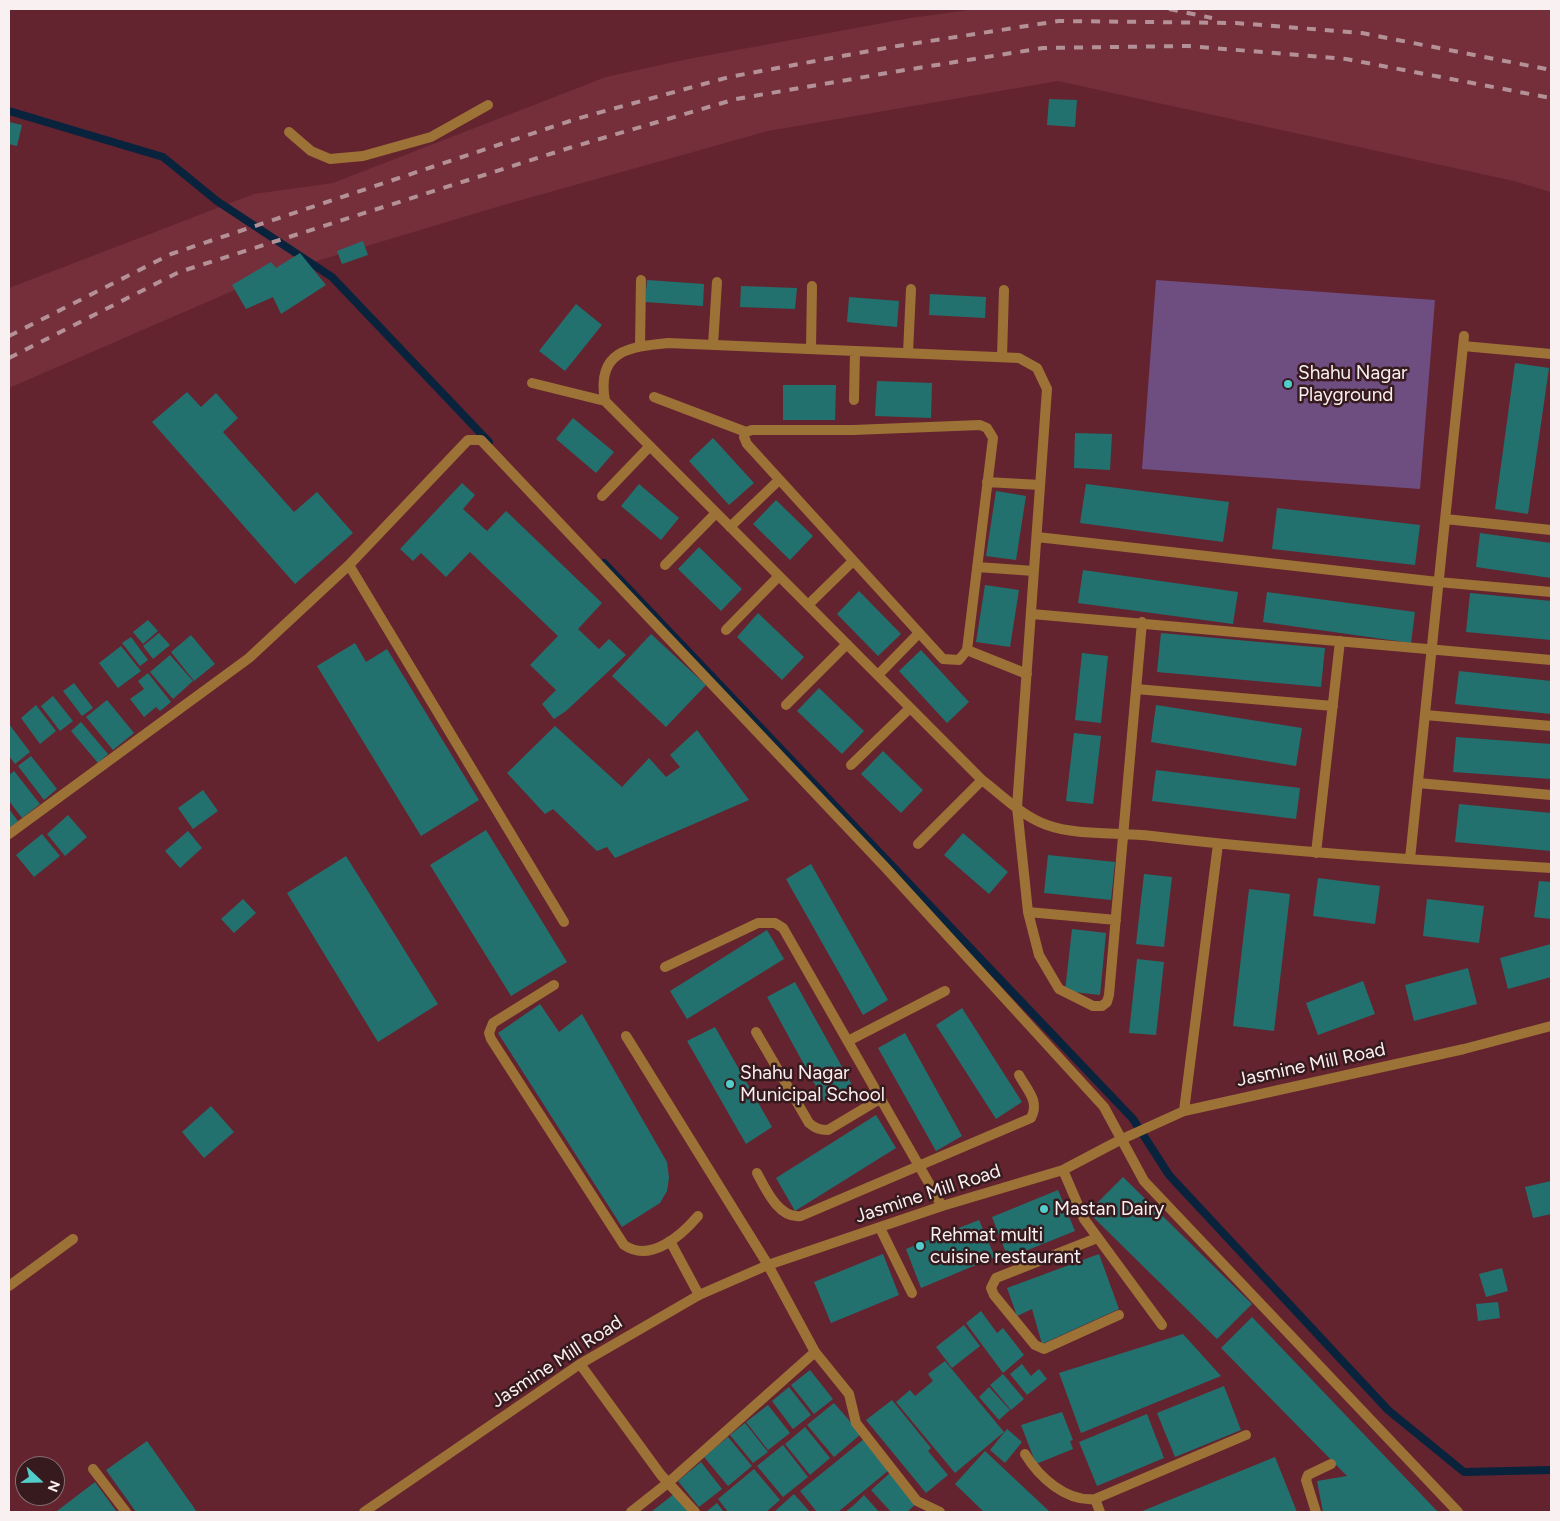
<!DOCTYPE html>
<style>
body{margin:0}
#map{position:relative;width:1560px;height:1521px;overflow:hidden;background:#64242f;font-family:Figtree,sans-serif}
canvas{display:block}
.frame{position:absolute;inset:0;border:10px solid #f9f0f1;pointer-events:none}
.north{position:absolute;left:15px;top:1456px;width:50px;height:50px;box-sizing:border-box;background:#371a1e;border:1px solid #857072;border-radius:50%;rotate:111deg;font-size:14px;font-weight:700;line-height:20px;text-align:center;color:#f9f0f1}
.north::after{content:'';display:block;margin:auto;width:18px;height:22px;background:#53cdca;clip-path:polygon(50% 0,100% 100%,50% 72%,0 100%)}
</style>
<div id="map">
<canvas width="1560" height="1521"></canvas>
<div class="frame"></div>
<div class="north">N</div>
</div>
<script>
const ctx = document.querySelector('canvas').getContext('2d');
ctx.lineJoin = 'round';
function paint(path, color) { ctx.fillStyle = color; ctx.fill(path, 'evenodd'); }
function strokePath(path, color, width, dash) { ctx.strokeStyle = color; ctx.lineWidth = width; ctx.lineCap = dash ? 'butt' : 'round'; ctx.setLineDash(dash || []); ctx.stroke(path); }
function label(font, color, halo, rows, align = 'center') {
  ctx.font = font + ' Figtree,sans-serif'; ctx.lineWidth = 5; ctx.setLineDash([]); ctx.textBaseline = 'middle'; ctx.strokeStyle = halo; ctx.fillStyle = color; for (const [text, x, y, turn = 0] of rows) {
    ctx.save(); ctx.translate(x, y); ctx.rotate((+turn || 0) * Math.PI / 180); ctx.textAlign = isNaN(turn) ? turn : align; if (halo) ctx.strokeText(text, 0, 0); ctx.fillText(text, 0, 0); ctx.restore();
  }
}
paint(new Path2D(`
 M 977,9 L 1551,9 L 1551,192 L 1514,181 L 1058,81 L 768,131 L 500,206 L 267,276 L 9,388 L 9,288 L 254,194 L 333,183 L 606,77 L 683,60 L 910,18 Z`), '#752f3b');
paint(new Path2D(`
 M 1156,280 L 1435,300 L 1420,489 L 1142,469 Z`), '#6e4d81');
strokePath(new Path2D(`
 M 9,111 L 163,157 L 217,201 L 332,277 L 489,442
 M 604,563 L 1133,1119 L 1169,1175 L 1388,1410 L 1464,1472 L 1551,1470`), '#0a233d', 8);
paint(new Path2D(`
 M 1049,99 L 1077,100 L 1075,127 L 1047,125 Z
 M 9,122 L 22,125 L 17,146 L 9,144 Z
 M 363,241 L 368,255 L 342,264 L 337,251 Z
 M 300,253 L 326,285 L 281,314 L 273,297 L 246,309 L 232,285 L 271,262 L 276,268 Z
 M 647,280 L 704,284 L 703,306 L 645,302 Z
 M 741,286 L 797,288 L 795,309 L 740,307 Z
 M 930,294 L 986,297 L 985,318 L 929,315 Z
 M 849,297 L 899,301 L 897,327 L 847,322 Z
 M 576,304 L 602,325 L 565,371 L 539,351 Z
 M 1515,363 L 1549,368 L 1528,514 L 1495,509 Z
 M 877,381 L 932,383 L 931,418 L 875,416 Z
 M 783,385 L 836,385 L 835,420 L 783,420 Z
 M 187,392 L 201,407 L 216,393 L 238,418 L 223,432 L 294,512 L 317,492 L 353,533 L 295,584 L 152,422 Z
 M 573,418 L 614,452 L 596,473 L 556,439 Z
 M 1075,433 L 1112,434 L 1110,470 L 1074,468 Z
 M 713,438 L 754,483 L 729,505 L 689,461 Z
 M 462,483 L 475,495 L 463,509 L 487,531 L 506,511 L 602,603 L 578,629 L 599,649 L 609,639 L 626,655 L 566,711 L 554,719 L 542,704 L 556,690 L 530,665 L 558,636 L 470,552 L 446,577 L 421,553 L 413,561 L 400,549 Z
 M 639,484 L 679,518 L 661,540 L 621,506 Z
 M 1086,484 L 1229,502 L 1223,542 L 1080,523 Z
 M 996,491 L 1026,496 L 1016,560 L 986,556 Z
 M 776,500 L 813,536 L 790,560 L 753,524 Z
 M 1277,508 L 1420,525 L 1415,565 L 1272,549 Z
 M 1480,533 L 1551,543 L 1551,578 L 1476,567 Z
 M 699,547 L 742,589 L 721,611 L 678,569 Z
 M 1083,570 L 1238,592 L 1233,624 L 1078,603 Z
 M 985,585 L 1019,590 L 1010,647 L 976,642 Z
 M 859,591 L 901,634 L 878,656 L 837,614 Z
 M 1267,592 L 1415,612 L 1411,643 L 1263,622 Z
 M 1470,593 L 1551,601 L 1551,640 L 1466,632 Z
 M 758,613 L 804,657 L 782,680 L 737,637 Z
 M 148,620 L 158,631 L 143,644 L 133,632 Z
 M 159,633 L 170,645 L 153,659 L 143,646 Z
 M 1161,633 L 1325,648 L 1321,687 L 1157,672 Z
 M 651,634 L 706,685 L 666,727 L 612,676 Z
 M 191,635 L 215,664 L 194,681 L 171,652 Z
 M 131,637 L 148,660 L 140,666 L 122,643 Z
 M 355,643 L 366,662 L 387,649 L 479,800 L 421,836 L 317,666 Z
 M 121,646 L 141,671 L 118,688 L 99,663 Z
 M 921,650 L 969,702 L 947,723 L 899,671 Z
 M 1082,653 L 1108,656 L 1101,723 L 1075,720 Z
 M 170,655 L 193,681 L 173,699 L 150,672 Z
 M 1459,671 L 1551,681 L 1551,714 L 1455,704 Z
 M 148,673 L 171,702 L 160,711 L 156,707 L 144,717 L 130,699 L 144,689 L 138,681 Z
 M 74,683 L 93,708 L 82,716 L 63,691 Z
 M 819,688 L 864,731 L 842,754 L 797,711 Z
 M 53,696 L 73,721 L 60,731 L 41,706 Z
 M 107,700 L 134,733 L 113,750 L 86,717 Z
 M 36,705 L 56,731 L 40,744 L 21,718 Z
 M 1156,705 L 1302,728 L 1296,766 L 1151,742 Z
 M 81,722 L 108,754 L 98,763 L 71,731 Z
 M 9,724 L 30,752 L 15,764 L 9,756 Z
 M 555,726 L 622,787 L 649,758 L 666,777 L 680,767 L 670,755 L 697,730 L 749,800 L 615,858 L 607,847 L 597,851 L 553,809 L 545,814 L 507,773 Z
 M 1074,733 L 1101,736 L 1093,804 L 1066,801 Z
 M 1456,737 L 1551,744 L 1551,779 L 1453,772 Z
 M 883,751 L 923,790 L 901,813 L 861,774 Z
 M 31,756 L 57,789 L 44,800 L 18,766 Z
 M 1156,770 L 1300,788 L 1296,819 L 1152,801 Z
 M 14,771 L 40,804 L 22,818 L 9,801 L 9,775 Z
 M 203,790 L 218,811 L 193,829 L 178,808 Z
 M 1459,804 L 1551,813 L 1551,851 L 1455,842 Z
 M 9,809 L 18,821 L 9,828 Z
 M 68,815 L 87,837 L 65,856 L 47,834 Z
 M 486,830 L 567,962 L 511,996 L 430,865 Z
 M 188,831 L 202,848 L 180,868 L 165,851 Z
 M 963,833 L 1008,872 L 989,894 L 944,855 Z
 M 42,834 L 60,856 L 34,877 L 16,855 Z
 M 1048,855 L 1115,862 L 1111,900 L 1044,893 Z
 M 346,856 L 438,1004 L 378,1042 L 287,893 Z
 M 811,864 L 888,1000 L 863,1015 L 786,879 Z
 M 1144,874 L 1172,877 L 1164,947 L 1136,944 Z
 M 1318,878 L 1380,886 L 1375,924 L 1313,916 Z
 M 1539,881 L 1551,882 L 1551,919 L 1534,917 Z
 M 1249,889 L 1290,894 L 1274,1031 L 1233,1026 Z
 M 243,899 L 256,913 L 234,933 L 221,919 Z
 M 1427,899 L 1484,906 L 1479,943 L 1423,936 Z
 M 1072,929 L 1106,933 L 1100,995 L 1065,991 Z
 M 767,930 L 784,959 L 687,1019 L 670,991 Z
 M 1551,944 L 1551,977 L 1508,989 L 1500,958 Z
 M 1137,959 L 1164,962 L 1156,1035 L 1129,1033 Z
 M 1468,968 L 1477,1004 L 1414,1021 L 1405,985 Z
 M 1363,981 L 1375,1014 L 1318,1035 L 1306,1003 Z
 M 795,982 L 852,1085 L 824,1101 L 767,997 Z
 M 540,1004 L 559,1032 L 582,1014 L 667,1162 L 669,1178 L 667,1191 L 660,1203 L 622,1227 L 498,1033 Z
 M 962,1008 L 1022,1102 L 996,1119 L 936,1025 Z
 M 715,1027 L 772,1127 L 746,1144 L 687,1041 Z
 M 905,1033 L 962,1136 L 936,1151 L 878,1048 Z
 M 211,1106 L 234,1132 L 204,1158 L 182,1132 Z
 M 876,1115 L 896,1148 L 795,1211 L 776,1178 Z
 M 1123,1177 L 1252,1304 L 1217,1339 L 1088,1212 Z
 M 1551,1181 L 1551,1214 L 1533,1218 L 1525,1187 Z
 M 1058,1190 L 1075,1231 L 1008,1258 L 992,1217 Z
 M 979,1220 L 995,1257 L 921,1288 L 906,1249 Z
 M 883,1254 L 899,1295 L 831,1323 L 814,1282 Z
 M 1099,1254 L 1119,1309 L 1042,1344 L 1032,1309 L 1017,1316 L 1007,1288 Z
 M 1502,1268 L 1508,1291 L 1486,1297 L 1479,1274 Z
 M 1498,1302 L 1500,1318 L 1478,1321 L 1476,1304 Z
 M 981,1311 L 997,1333 L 1003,1328 L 1024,1355 L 1003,1373 L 966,1323 Z
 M 1252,1317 L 1438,1512 L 1323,1512 L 1317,1481 L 1347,1476 L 1221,1348 Z
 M 964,1325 L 980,1346 L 952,1368 L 936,1347 Z
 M 1183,1334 L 1221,1376 L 1081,1433 L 1059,1373 Z
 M 945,1361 L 1004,1432 L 955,1473 L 896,1402 L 910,1390 L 915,1396 L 933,1381 L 928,1374 Z
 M 1022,1364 L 1031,1376 L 1039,1369 L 1047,1379 L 1027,1395 L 1010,1374 Z
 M 810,1370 L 833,1399 L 814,1414 L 791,1385 Z
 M 1003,1374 L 1024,1399 L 1011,1410 L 990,1385 Z
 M 1224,1386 L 1241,1430 L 1175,1457 L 1157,1413 Z
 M 789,1387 L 811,1415 L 793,1429 L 772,1401 Z
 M 989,1387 L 1010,1410 L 999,1420 L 979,1397 Z
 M 892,1400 L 931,1448 L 928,1451 L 948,1475 L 926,1493 L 866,1420 Z
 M 834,1403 L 861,1434 L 834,1457 L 807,1425 Z
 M 768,1405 L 790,1433 L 768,1450 L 746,1422 Z
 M 1062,1412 L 1073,1440 L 1070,1441 L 1073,1449 L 1036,1464 L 1021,1425 Z
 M 1147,1414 L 1164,1458 L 1097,1486 L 1079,1442 Z
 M 745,1423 L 768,1452 L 753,1463 L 730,1435 Z
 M 805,1427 L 830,1458 L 810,1475 L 785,1444 Z
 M 1007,1429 L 1022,1442 L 1005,1463 L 990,1450 Z
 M 728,1437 L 752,1466 L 728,1486 L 704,1457 Z
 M 864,1439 L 889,1470 L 838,1512 L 817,1512 L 800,1491 Z
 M 147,1441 L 197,1512 L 136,1512 L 106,1470 Z
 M 783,1445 L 808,1477 L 783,1497 L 757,1466 Z
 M 985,1451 L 1050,1512 L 984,1512 L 955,1484 Z
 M 1275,1457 L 1297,1512 L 1140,1512 Z
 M 701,1462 L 722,1489 L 699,1507 L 678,1481 Z
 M 754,1469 L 780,1500 L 766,1512 L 728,1512 L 718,1499 Z
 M 890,1473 L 917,1503 L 907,1512 L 891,1512 L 871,1490 Z
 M 95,1482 L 117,1512 L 58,1512 L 57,1511 Z
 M 674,1494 L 689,1512 L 651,1512 Z
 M 794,1494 L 810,1512 L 774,1512 Z
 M 864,1495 L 879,1512 L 845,1512 L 853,1506 Z
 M 717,1503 L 724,1512 L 706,1512 Z`), '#22716f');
strokePath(new Path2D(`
 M 554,985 L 493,1023 L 489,1033 L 491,1039 L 624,1245 C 650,1263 681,1236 698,1216
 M 670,1241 L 699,1295`), '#9d7237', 10);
strokePath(new Path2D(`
 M 289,132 L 311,151 L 330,159 L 363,156 L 431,137 L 488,105
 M 713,345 L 717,282
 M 640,346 L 641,280
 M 1463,346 L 1551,354
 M 811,349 L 812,286
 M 908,353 L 911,289
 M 1002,357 L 1004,290
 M 532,383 L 605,401
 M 654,397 L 746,432
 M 854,400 L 855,351
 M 980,425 L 987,428 L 993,438 L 967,650 L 959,660 L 943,659 L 747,444 L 744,437 L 746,432 L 752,430 L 853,430 Z
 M 987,482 L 1040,485
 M 602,496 L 650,446
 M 1445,519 L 1551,530
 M 730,527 L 779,480
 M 1037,537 L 1438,582 L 1551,592
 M 349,565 L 564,922
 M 665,565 L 716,513
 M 977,567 L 1034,571
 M 808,605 L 853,561
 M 1032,614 L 1551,660
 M 1142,622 L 1109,995 L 1107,1002 L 1102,1006 L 1093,1006 L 1059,989 L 1039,955 L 1028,912 L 1017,807 L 1047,389 L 1037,368 L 1019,358 L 668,343 C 628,347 596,351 605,401 L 982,780 C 1003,796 1022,816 1047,825 C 1077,836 1119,832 1152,836 C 1285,852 1418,860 1551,868
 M 726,630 L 779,576
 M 967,650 L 1027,674
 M 878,675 L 919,633
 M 1136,689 L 1333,706
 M 786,705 L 847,644
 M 1425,715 L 1551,726
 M 851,765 L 910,708
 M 1418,783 L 1551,795
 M 9,834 L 249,658 L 349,565 L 468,440 L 481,440 L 884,866 L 1104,1107 L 1144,1181 L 1458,1512
 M 918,844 L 982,780
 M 1316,853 L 1340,641
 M 1410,859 L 1464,336
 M 1028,912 L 1116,920
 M 665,967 L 758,923 L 775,923 L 783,928 L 942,1206
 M 756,1032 L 809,1123 C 815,1128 819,1130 828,1130 L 880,1099
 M 626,1036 L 768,1265 L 815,1352 L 849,1394 L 856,1423 L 917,1501 L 940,1512
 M 848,1041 L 945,991
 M 1184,1111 L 1218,844
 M 1063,1170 L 1084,1219 L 1162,1325
 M 757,1173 C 766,1190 779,1219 801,1216 L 1031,1118 C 1040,1101 1027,1090 1019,1075
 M 880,1228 L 912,1293
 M 1097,1238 L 996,1278 L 991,1288 L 994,1295 L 1035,1345 L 1044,1349 L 1119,1315
 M 9,1286 L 73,1239
 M 580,1364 L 661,1475 L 695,1512
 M 1025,1454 C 1039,1477 1066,1502 1095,1499 L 1100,1512
 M 93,1469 L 126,1512
 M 1095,1499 L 1246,1435
 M 364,1512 L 580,1364 L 699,1295 L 768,1265 L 942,1206 L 1063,1170 L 1120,1140 L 1184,1111 L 1464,1049 L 1551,1026
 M 631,1512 L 669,1482 L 815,1352
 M 1316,1512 L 1306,1480 L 1308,1475 L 1331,1464`), '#9d7237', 10);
strokePath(new Path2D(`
 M 1169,9 L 1212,18
 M 9,336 L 171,254 L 576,119 L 729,77 L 891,47 L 1059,21 L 1236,23 L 1362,33 L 1551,70
 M 9,358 L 179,272 L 569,148 L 736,99 L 899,71 L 1043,48 L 1189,46 L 1346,59 L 1551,98`), '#b39196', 4, [9, 9]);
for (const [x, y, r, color] of [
 [1288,384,5,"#53cdca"],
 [730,1084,5,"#53cdca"],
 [1044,1209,5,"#53cdca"],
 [920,1246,5,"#53cdca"]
]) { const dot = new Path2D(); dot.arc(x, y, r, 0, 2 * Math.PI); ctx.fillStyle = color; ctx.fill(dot); strokePath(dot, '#371a1e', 2); }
label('19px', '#f9f0f1', '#371a1e', [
 ["Shahu Nagar",1298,373],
 ["Playground",1298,395],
 ["Shahu Nagar",740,1073],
 ["Municipal School",740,1095],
 ["Mastan Dairy",1054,1209],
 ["Rehmat multi",930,1235],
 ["cuisine restaurant",930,1257]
], 'left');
label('19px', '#f9f0f1', '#371a1e', [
 ["Jasmine Mill Road",1311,1065,-12],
 ["Jasmine Mill Road",928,1194,-18],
 ["Jasmine Mill Road",557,1362,-33]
]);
</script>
